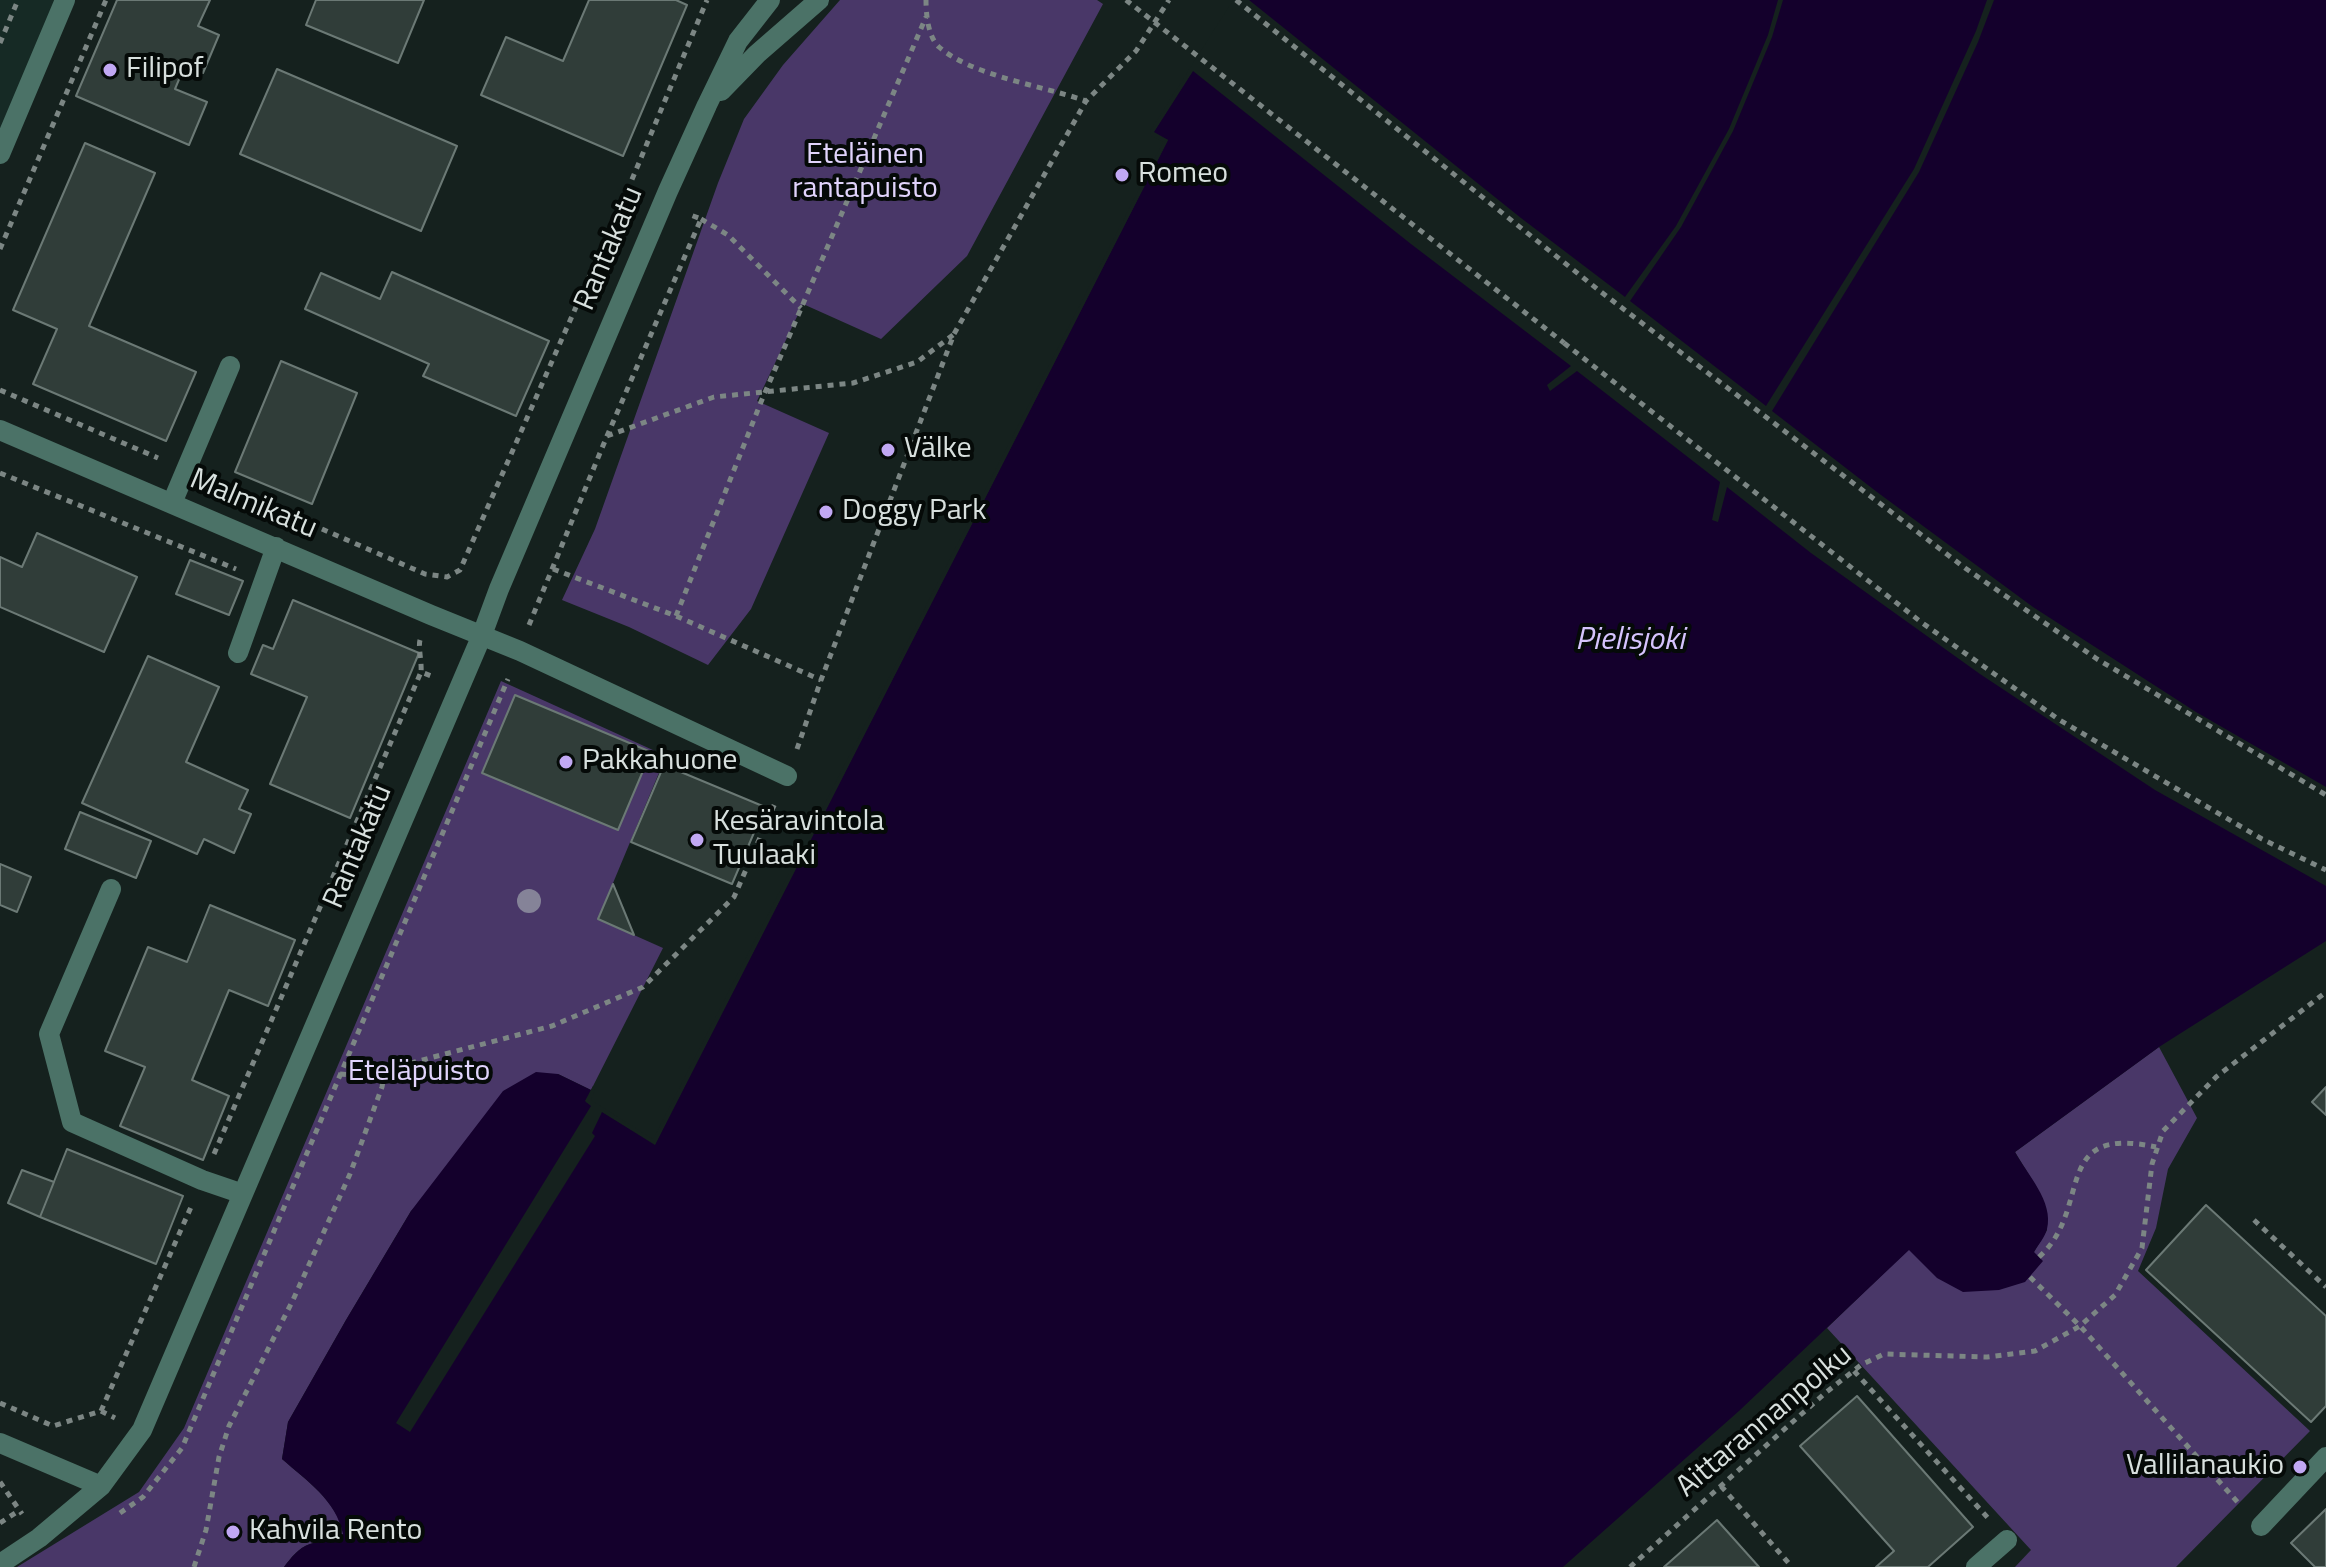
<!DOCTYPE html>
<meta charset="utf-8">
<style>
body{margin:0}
canvas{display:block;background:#15211e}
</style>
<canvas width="2326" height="1567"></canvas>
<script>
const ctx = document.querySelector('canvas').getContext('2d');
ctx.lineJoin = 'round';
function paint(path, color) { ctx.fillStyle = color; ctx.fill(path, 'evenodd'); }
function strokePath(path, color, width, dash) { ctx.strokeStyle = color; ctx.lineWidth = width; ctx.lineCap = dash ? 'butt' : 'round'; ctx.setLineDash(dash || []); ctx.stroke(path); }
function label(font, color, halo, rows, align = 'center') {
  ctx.font = font + ' "Titillium Web",sans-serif'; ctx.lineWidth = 8; ctx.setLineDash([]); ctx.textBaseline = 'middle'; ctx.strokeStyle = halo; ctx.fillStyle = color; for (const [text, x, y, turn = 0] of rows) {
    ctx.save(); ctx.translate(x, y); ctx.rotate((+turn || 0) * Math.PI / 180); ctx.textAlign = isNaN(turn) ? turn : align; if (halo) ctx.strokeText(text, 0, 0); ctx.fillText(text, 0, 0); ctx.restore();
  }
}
paint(new Path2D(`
 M 0,0 L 58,0 L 0,137 Z`), '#162a25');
paint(new Path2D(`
 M 840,0 L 1097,0 L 1103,4 L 967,256 L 881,339 L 803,304 L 757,401 L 829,433 L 751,609 L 708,665 L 629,627 L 562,600 L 595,529 L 718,183 L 744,119 L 783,65 Z
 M 501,681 L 666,756 L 598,919 L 663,948 L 591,1090 L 558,1074 L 411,1211 L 346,1320 L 288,1422 L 282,1459 C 307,1481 336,1500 344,1534 C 329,1544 325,1539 310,1544 C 298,1548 291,1558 284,1567 L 17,1567 L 139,1492 L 184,1428 Z
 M 2159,1047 L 2197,1118 L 2168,1169 L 2156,1228 L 2138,1271 L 2310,1431 L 2176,1567 L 2015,1567 L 2031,1550 L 1827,1328 L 1909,1249 L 1917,1256 L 2034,1252 L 2047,1230 L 2037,1188 L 2015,1152 Z`), '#493768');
paint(new Path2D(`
 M 1238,0 L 2326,0 L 2326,941 L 2159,1047 L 2015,1152 C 2027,1174 2054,1202 2047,1229 C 2045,1237 2038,1245 2034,1252 L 2043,1261 L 2025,1282 L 1999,1290 L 1963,1292 L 1937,1278 L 1909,1250 L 1739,1411 L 1563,1567 L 284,1567 C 291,1558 298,1548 310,1544 C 325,1539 328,1545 343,1534 C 336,1500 307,1481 282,1459 L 288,1422 L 346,1320 L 411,1211 L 503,1091 L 536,1072 L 558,1074 L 591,1090 L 586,1102 L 655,1144 L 1168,140 L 1153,133 Z`), '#14002c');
paint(new Path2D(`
 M 1233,0 L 1249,0 L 1521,218 L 1625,297 L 1676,226 L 1729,129 L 1768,35 L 1778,0 L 1783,0 L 1772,37 L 1733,131 L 1681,227 L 1630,301 L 1766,406 L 1914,169 L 1976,31 L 1987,0 L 1994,0 L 1978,42 L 1919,172 L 1772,411 L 1877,492 L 2033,607 L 2196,712 L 2326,787 L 2326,886 L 2155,790 L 1980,674 L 1811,553 L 1727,487 L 1718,522 L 1712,520 L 1720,482 L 1577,371 L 1550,391 L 1547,385 L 1571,366 L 1411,244 L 1193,71 L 1154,132 L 1168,140 L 655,1145 L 602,1112 L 592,1133 L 595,1136 L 410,1432 L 396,1423 L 591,1106 L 585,1101 L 593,1086 L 595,1090 L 591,1100 L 653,1139 L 1163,142 L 1151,136 L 1150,131 Z`), '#15211e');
const building = new Path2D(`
 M 117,0 L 210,0 L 198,26 L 219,35 L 203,73 L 185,65 L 175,89 L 207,102 L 189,145 L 76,96 Z
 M 316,0 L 424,0 L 398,63 L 306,25 Z
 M 589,0 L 676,0 L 687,5 L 623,156 L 481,95 L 506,37 L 563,61 Z
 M 277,69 L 457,146 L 421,231 L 240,154 Z
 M 85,143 L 155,173 L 89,326 L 196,372 L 166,441 L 33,384 L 57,329 L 13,310 Z
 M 392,272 L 549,341 L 516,416 L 423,376 L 429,364 L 305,309 L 321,273 L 380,299 Z
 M 281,361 L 357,393 L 312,504 L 235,472 Z
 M 37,533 L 137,577 L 104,652 L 0,607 L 0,557 L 22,567 Z
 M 190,560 L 243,581 L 229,615 L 176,594 Z
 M 293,600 L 419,653 L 350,818 L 270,784 L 307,697 L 251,674 L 263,645 L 273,649 Z
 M 148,656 L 219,687 L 186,762 L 248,790 L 239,809 L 251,814 L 234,853 L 204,839 L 197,854 L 82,803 Z
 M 515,695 L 651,752 L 618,830 L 482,773 Z
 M 664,765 L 765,807 L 732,884 L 631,842 Z
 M 80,812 L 151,841 L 136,878 L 65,849 Z
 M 0,864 L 31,877 L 17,912 L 0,905 Z
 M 613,884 L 634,935 L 598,919 Z
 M 210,905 L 295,940 L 268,1006 L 229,990 L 192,1080 L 229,1096 L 203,1160 L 120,1126 L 145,1067 L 105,1051 L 148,947 L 187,962 Z
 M 2326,1087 L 2326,1115 L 2312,1102 Z
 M 67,1149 L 183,1196 L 156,1264 L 40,1217 Z
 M 22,1170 L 54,1182 L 40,1217 L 8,1203 Z
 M 2206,1205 L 2326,1316 L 2326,1406 L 2311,1422 L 2146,1270 Z
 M 1857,1396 L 1973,1527 L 1928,1567 L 1876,1567 L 1894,1551 L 1800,1446 Z
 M 2326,1509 L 2326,1567 L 2315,1567 L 2291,1543 Z
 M 1717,1520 L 1759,1567 L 1664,1567 Z`);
paint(building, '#303d39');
strokePath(building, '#6b7975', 2);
strokePath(new Path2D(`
 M 926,0 C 926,14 928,37 939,47 C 972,76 1044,86 1086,101
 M 1236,0 L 1601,292 L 1965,568 L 2097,659 L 2326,795
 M 0,43 L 18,0
 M 701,219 L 728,235 L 801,308
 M 0,249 L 106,0
 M 1564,343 L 1921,622 L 2058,719 L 2262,839 L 2326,870
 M 0,390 L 158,458
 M 607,436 L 714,397 L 853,383 L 917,362 L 953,335
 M 0,473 L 236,569
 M 212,481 L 425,574 L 447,577 L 460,570 L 628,189 L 707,0
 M 553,569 L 676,616 L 821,680
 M 676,616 L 761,402 L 926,17
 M 529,625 L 607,436 L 701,219 L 688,214
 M 420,640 C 418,647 422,663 421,672 L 434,677
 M 797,749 L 821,680 L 954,334 L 1086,101 L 1136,51 L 1169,0
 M 340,1074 L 361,1076 L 552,1026 L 643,987 L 734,897 L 775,803
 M 214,1154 L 421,672
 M 2254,1220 L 2326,1287
 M 2039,1257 C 2094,1208 2049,1124 2156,1147
 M 2030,1277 L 2080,1326 L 2241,1506
 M 1854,1371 L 1988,1518
 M 0,1403 L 53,1426 L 101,1411 L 115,1418
 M 101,1411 L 191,1207
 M 0,1482 L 22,1514
 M 1721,1486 L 1792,1567
 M 120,1513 L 143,1497 L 182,1448 L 508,679
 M 0,1523 L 20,1510
 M 194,1567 L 206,1530 L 219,1457 L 229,1426 L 293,1300 L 350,1174 L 382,1087 L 385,1070
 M 1630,1567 L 1824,1394 L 1861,1365 L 1884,1354 L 1987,1357 L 2035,1351 L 2080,1326 L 2115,1295 L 2142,1248 L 2152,1164 L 2163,1131 L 2216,1077 L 2326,992`), '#7c8684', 5, [6, 6]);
strokePath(new Path2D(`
 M 721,91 L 757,54 L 819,0
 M 0,154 L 65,0
 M 0,430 L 431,615 L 520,651 L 787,776
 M 172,503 L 230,366
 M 238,653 L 276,547
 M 111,889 L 49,1034 L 72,1122 L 202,1180 L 243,1194
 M 0,1443 L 101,1486
 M 2261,1526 L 2326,1457
 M 0,1564 L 39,1538 L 101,1486 L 142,1430 L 482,635 L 499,589 L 668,191 L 707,105 L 738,41 L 770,0
 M 1976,1567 L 2007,1540`), '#4b7267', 20);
strokePath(new Path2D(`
 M 1126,0 L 1564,343`), '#7c8684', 5, [6, 6]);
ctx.fillStyle = '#858398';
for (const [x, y] of [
 [529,901]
]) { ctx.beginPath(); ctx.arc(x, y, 12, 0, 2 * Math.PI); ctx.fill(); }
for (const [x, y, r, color] of [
 [110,70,8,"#c1a8f3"],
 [1122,175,8,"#c1a8f3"],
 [888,450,8,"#c1a8f3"],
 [826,512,8,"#c1a8f3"],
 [566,762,8,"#c1a8f3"],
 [697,840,8,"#c1a8f3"],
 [2300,1467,8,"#c1a8f3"],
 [233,1532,8,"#c1a8f3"]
]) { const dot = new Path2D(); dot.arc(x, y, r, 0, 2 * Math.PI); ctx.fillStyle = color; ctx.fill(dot); strokePath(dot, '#050a08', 3); }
label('30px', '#d8e0de', '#050a08', [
 ["Filipof",126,70],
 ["Romeo",1138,175],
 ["Välke",904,450],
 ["Doggy Park",842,512],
 ["Pakkahuone",582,762],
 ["Kesäravintola",713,823],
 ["Tuulaaki",713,857],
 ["Vallilanaukio",2284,1467,"right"],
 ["Kahvila Rento",249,1532]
], 'left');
label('30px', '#e1d4fc', '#050a08', [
 ["Eteläinen",865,156],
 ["rantapuisto",865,190],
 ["Eteläpuisto",419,1073]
]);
label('30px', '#d8e0de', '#050a08', [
 ["Rantakatu",610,249,-67],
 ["Malmikatu",253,505,23],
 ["Rantakatu",359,847,-67],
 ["Aittarannanpolku",1765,1422,-40]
]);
label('italic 32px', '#d5c3fd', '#050a08', [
 ["Pielisjoki",1630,641]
]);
</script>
